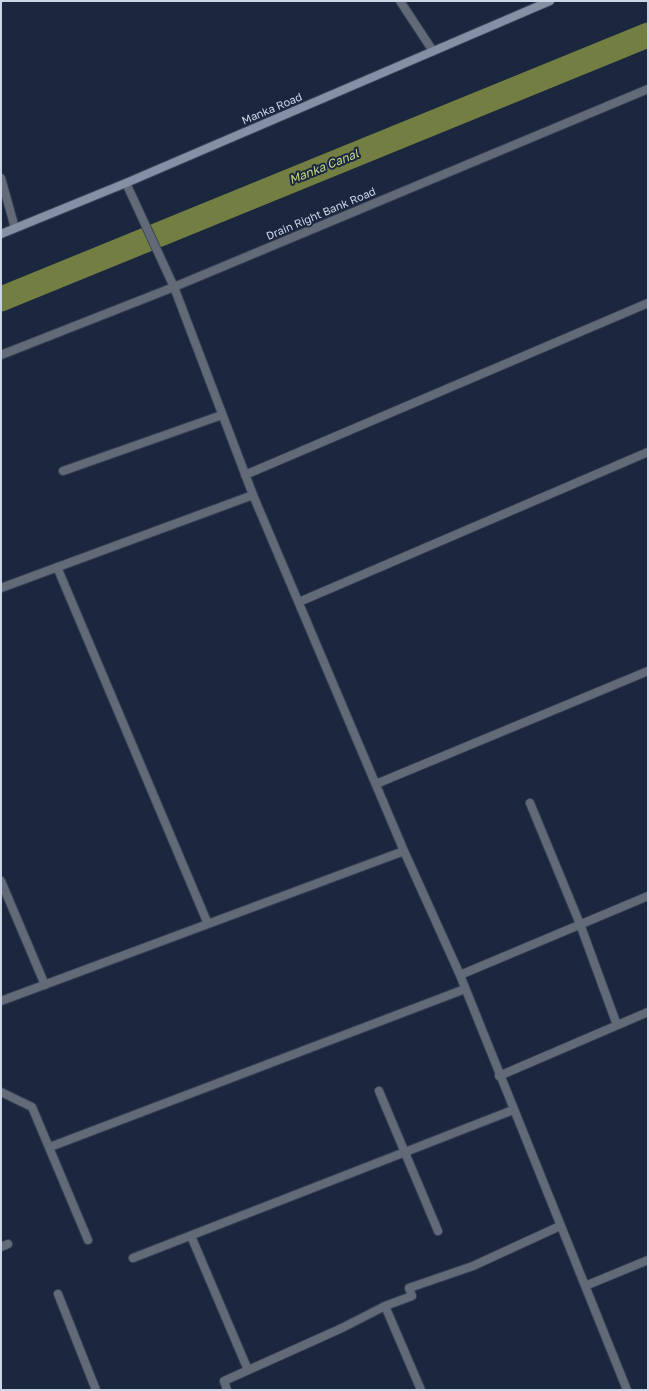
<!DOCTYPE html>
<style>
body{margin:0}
#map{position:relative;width:649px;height:1391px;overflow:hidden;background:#1a273e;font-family:"Golos Text",sans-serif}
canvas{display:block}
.frame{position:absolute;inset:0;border:2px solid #ccd5e5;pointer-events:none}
</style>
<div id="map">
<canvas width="649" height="1391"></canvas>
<div class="frame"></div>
</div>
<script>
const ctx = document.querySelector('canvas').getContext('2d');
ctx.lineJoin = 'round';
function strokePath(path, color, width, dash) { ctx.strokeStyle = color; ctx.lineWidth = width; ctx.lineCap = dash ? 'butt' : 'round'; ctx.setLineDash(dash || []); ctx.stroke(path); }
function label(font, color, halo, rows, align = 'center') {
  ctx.font = font + ' "Golos Text",sans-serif'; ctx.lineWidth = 4; ctx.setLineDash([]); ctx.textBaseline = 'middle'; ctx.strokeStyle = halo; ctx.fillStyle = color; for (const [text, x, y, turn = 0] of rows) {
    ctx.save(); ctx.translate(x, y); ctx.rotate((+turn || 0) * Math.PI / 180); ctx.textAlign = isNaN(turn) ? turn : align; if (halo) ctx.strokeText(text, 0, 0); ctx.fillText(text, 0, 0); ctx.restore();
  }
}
strokePath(new Path2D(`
 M 1,299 L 648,35`), '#737f42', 25);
const minor = new Path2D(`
 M 400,1 L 433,51
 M 1,178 L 15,228
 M 126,183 L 174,287 L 253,495 L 404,851 L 460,975 L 627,1390
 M 63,471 L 222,415
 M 245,475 L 648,303
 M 57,567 L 208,924
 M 1,588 L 253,495
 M 299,602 L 648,452
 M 376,784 L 648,671
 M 530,803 L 580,924 L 617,1025
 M 1,881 L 45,985
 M 460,975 L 648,896
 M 1,1001 L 404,851
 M 499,1076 L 648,1012
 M 379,1091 L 438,1231
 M 1,1092 L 32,1107 L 88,1240
 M 50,1147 L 465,989
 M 191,1236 L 248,1370
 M 1,1247 L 8,1244
 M 133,1258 L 513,1110
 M 585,1286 L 648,1260
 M 58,1294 L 96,1390
 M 385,1306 L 421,1390
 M 227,1390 L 224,1381 L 342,1328 L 385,1306 L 412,1296 L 409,1288 L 473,1266 L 560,1226`);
const tertiary = new Path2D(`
 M 1,355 L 174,287 L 648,89`);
const secondary = new Path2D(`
 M 1,234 L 126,183 L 550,1`);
strokePath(minor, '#364359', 10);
strokePath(tertiary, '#364359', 10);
strokePath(secondary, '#364359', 10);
strokePath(minor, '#636a77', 8);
strokePath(tertiary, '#636a77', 8);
strokePath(secondary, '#8590a4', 8);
label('11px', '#ccd5e5', '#1a273e', [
 ["Manka Road",272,109,-23],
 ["Drain Right Bank Road",321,214,-23]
]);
label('italic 12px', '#c8db82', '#1a273e', [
 ["Manka Canal",324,167,-22]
]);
</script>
